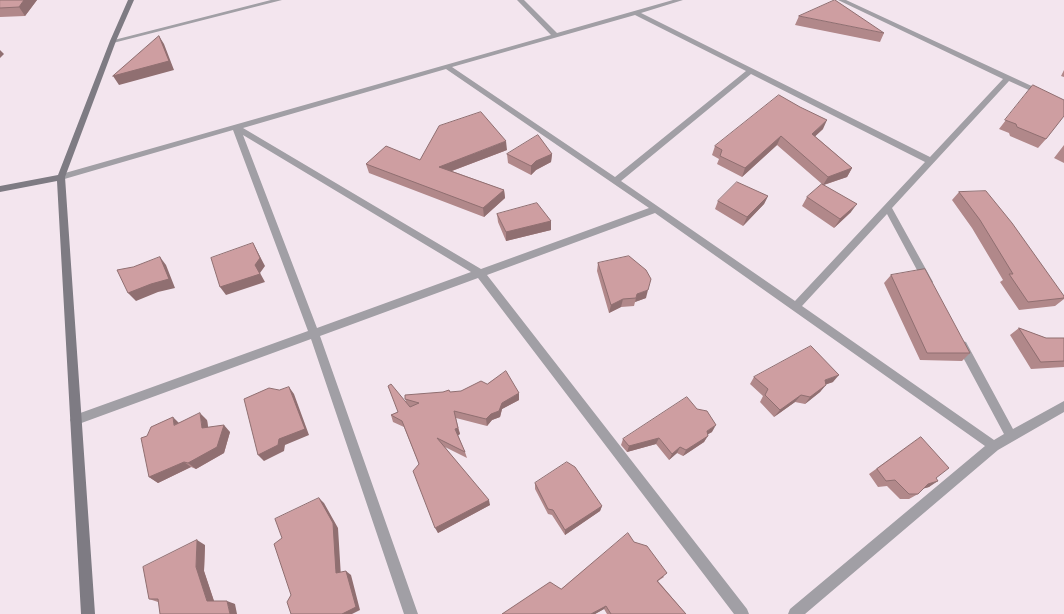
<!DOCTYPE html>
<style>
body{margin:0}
canvas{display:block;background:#f3e5ee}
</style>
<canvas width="1064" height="614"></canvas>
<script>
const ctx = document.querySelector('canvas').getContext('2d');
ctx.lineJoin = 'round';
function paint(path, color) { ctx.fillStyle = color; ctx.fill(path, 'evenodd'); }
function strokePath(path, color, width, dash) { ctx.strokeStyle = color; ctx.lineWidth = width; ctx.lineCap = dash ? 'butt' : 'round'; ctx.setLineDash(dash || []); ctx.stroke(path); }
paint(new Path2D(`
 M 271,0 L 282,0 L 113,43 L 110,41 Z
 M 517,0 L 524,0 L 557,33 L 673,0 L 683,0 L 641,13 L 930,157 L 1003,79 L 838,0 L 846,0 L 1064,101 L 1064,106 L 1009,81 L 892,208 L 933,282 L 931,285 L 925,285 L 887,214 L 802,306 L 994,440 L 1004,434 L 958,348 L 957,345 L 958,342 L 962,341 L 966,342 L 1013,429 L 1064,401 L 1064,412 L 998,450 L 805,614 L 788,614 L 790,609 L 985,446 L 655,213 L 487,275 L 747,609 L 749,614 L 734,614 L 478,278 L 320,336 L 418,614 L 404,614 L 311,339 L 76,425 L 72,424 L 70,420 L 72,416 L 308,331 L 233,130 L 61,180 L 58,179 L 57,177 L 58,175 L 551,35 ZM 635,15 L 746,71 L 615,177 L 452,67 ZM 446,69 L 649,208 L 481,269 L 243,128 ZM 751,74 L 925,162 L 795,301 L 621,181 ZM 243,135 L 471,272 L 317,328 Z`), '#a19fa5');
paint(new Path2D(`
 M 128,0 L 134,0 L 116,41 L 65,177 L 95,614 L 81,614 L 57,181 L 0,192 L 0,186 L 58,175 L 110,41 Z`), '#7e7b83');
paint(new Path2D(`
 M 0,0 L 37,0 L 25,16 L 0,17 Z
 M 799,16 L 884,33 L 880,42 L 795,25 Z
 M 1064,70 L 1064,77 L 1061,76 Z
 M 1033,85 L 1046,139 L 1038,148 L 1010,136 L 1009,133 L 999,129 Z
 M 823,129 L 815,136 L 852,168 L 847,177 L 824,185 L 851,212 L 834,228 L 802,206 L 807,197 L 822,184 L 777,145 L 742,177 L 717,164 L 719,159 L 712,155 L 715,146 Z
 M 1064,145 L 1064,163 L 1054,158 Z
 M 507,150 L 452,171 L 504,190 L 505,198 L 484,217 L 369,173 L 366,164 L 420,160 Z
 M 507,154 L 552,154 L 551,162 L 536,170 L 531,175 L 508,163 Z
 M 959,192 L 1064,296 L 1064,299 L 1055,306 L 1019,310 L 1000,282 L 1003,280 L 972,228 L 952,200 Z
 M 768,196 L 764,204 L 743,226 L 715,209 L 718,201 Z
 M 497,214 L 551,221 L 551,230 L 506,241 L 498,222 Z
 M 598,263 L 646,298 L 635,302 L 634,306 L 621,307 L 609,313 L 597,271 Z
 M 891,275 L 970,353 L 962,361 L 920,360 L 884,283 Z
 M 1019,328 L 1046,338 L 1064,338 L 1064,367 L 1031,369 L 1010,335 Z
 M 754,377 L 833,382 L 826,384 L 820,392 L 805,404 L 795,402 L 774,417 L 760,402 L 763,396 L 750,384 Z
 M 450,392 L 519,400 L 502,409 L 500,417 L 492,420 L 487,426 L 456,418 L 460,434 L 458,435 L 465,452 L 467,458 L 445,447 L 490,505 L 438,533 L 419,464 L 404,427 L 393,422 L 391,415 L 398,412 L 406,401 L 405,399 Z
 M 207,420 L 208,427 L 230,432 L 224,453 L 196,469 L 191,467 L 158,483 L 149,477 Z
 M 712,432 L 708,434 L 704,442 L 683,456 L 677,453 L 669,460 L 656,444 L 627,452 L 621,445 L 623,439 Z
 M 921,437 L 936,478 L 929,487 L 924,488 L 918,494 L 909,499 L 900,499 L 887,486 L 878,487 L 869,474 Z
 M 535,483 L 602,506 L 600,511 L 565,535 L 552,515 L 548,514 L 535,489 Z
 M 634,542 L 664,577 L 658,581 L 686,614 L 607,614 L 604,609 L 595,614 L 502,614 L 561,589 Z
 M 205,545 L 204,571 L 214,601 L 235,604 L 158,602 L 149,599 Z`), '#b1888a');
paint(new Path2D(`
 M 24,0 L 37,0 L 25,16 L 19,7 Z
 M 159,36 L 164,44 L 174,70 L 119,85 L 113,76 Z
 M 0,50 L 4,54 L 0,58 Z
 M 827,120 L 823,129 L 808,143 L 812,134 Z
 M 781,136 L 777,145 L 742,177 L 745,168 Z
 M 506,141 L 507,150 L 441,175 L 439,167 Z
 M 552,154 L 551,162 L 536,170 L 531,175 L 531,166 L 536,161 Z
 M 852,168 L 847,177 L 823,185 L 828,177 Z
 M 504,190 L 505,198 L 484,217 L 483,208 Z
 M 768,196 L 764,204 L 743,226 L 747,217 Z
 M 857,204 L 851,212 L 834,228 L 840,219 Z
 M 551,221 L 551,230 L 506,241 L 506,232 Z
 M 253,243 L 265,266 L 260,273 L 265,282 L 226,295 L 220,287 L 255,265 Z
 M 160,257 L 166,265 L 175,288 L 158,292 L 136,301 L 128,293 Z
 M 648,290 L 646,298 L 635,302 L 634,306 L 637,294 Z
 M 623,299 L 621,307 L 609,313 L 611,305 Z
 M 839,375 L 833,382 L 819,387 L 825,380 Z
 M 826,385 L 820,392 L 805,404 L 810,397 Z
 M 289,387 L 294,394 L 309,435 L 285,445 L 284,451 L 264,461 L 258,455 Z
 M 519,393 L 519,400 L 502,409 L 500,417 L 492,420 L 487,426 L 486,419 L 502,403 Z
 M 801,395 L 795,402 L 774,417 L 780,410 Z
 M 200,413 L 207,420 L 209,434 L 202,428 Z
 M 173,417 L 180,424 L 174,425 Z
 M 224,425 L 230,432 L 224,453 L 196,469 L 188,463 Z
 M 716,425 L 712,432 L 703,437 L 707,431 Z
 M 458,428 L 460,434 L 457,436 L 455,429 Z
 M 708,436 L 704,442 L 683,456 L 686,450 Z
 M 659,438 L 656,444 L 627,452 L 629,446 Z
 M 680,447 L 677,453 L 669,460 L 672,454 Z
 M 184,462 L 191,467 L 158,483 L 149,477 Z
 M 938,481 L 929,487 L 919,490 L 928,484 Z
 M 319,498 L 324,503 L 338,528 L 341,577 L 336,573 Z
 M 489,500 L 490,505 L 438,533 L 435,528 Z
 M 602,506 L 600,511 L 565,535 L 565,530 Z
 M 197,540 L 205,545 L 204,571 L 215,604 L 207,601 L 196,567 Z
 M 346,571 L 351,575 L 360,610 L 352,614 L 342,614 Z
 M 227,601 L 235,604 L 237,614 L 230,614 Z
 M 606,606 L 604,609 L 595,614 L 591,614 Z`), '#906f71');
const building = new Path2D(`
 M 0,0 L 24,0 L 19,7 L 0,8 Z
 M 835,0 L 884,33 L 799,16 Z
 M 159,36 L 169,61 L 113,76 Z
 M 1033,85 L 1064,100 L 1064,116 L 1046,139 L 1017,127 L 1016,124 L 1005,120 Z
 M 779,95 L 800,107 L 827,120 L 812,134 L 852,168 L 828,177 L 781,136 L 745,168 L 720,156 L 722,150 L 715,146 Z
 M 481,112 L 506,141 L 439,167 L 504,190 L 483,208 L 366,164 L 386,146 L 420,160 L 439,126 Z
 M 538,135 L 552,154 L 536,161 L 531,166 L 507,154 Z
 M 737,182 L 768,196 L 747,217 L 718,201 Z
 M 822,184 L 857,204 L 840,219 L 807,197 Z
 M 986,191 L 1012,223 L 1064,296 L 1064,298 L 1028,302 L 1009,274 L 1013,274 L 980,220 L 959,192 Z
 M 537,203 L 551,221 L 506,232 L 497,214 Z
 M 253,243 L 260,258 L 255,265 L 260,274 L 220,287 L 211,258 Z
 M 629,256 L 646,270 L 651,279 L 648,290 L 637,294 L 636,298 L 623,299 L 611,305 L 598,263 Z
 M 160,257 L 169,279 L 151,284 L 128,293 L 117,270 L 133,267 Z
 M 925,269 L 970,353 L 927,353 L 891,275 Z
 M 1019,328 L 1046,338 L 1064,338 L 1064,361 L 1041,362 Z
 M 811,346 L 839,375 L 825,380 L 826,385 L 810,397 L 801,395 L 780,410 L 765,395 L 768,389 L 754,377 Z
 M 506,371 L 519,393 L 502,403 L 499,411 L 491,414 L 486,419 L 454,411 L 458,428 L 455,429 L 465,452 L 437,438 L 489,500 L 435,528 L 413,471 L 419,464 L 402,421 L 391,415 L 398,412 L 388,386 L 391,384 L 410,407 L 419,403 L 405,399 L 405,395 L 443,392 L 449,390 L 450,392 L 461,391 L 481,381 L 487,384 Z
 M 289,387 L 305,429 L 279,439 L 278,445 L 258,455 L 244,399 L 269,388 L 279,390 Z
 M 687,397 L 697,409 L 707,411 L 716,425 L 707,431 L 708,436 L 686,450 L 680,447 L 672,454 L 659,438 L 629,446 L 623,439 Z
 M 200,413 L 202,428 L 224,425 L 217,447 L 188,463 L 184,462 L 149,477 L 141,438 L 147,436 L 151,427 L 173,417 L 174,425 Z
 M 921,437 L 949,468 L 936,478 L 938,481 L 928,484 L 918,494 L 909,494 L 895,480 L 886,481 L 877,469 Z
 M 567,462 L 575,467 L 602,506 L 565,530 L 553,510 L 548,509 L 535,483 Z
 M 319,498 L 333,523 L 336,573 L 346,571 L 356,607 L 342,614 L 291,614 L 287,602 L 291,595 L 274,544 L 282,538 L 275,519 Z
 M 628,533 L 634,542 L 647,546 L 667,573 L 657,581 L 686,614 L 611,614 L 606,606 L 591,614 L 502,614 L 550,582 L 561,589 Z
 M 197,540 L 196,567 L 207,601 L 227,601 L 230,614 L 160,614 L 158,599 L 149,599 L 143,567 Z`);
paint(building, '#ce9ea1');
strokePath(building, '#906f71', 1);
</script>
